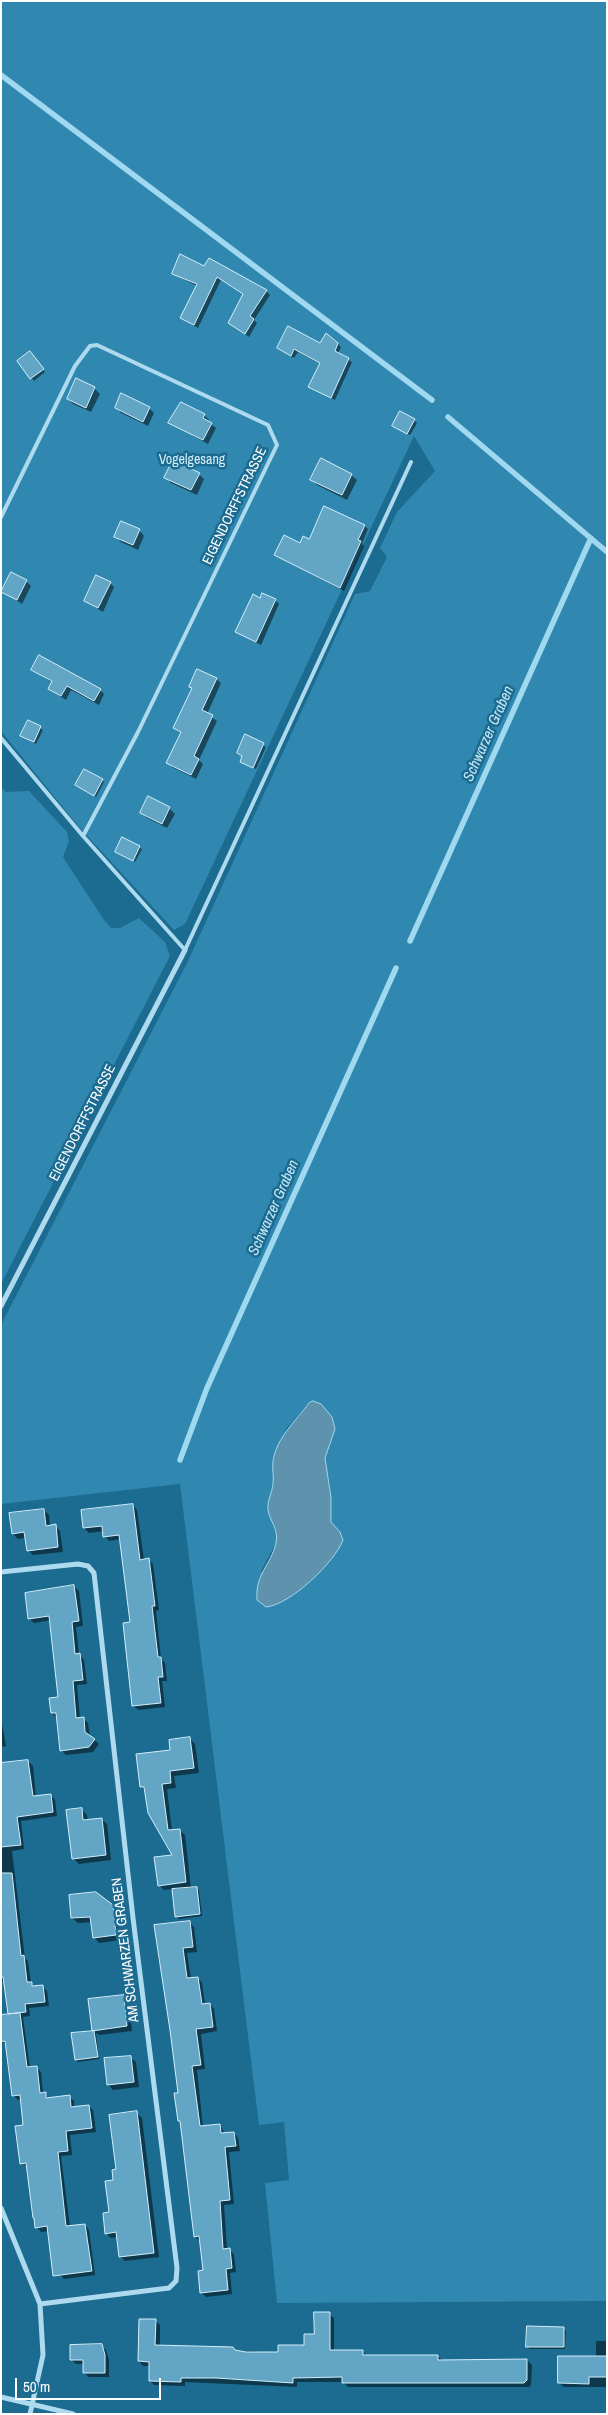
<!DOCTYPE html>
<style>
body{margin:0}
#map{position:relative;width:608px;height:2415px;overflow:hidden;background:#1c6b91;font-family:"Archivo Narrow",sans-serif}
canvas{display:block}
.frame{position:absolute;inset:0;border:2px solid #fff;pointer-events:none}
.scale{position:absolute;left:15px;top:2378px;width:146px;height:22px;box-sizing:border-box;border:2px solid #fff;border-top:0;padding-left:6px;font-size:15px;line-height:18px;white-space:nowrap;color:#fff;-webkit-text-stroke:4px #1c6b91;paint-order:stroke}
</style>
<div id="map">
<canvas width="608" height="2415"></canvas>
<div class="frame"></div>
<div class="scale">50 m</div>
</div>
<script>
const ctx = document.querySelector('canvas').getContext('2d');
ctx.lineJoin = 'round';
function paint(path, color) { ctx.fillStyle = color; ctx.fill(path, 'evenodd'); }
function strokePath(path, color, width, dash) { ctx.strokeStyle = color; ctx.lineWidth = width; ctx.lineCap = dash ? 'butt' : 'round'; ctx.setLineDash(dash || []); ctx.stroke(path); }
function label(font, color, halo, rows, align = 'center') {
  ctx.font = font + ' "Archivo Narrow",sans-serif'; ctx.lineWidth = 5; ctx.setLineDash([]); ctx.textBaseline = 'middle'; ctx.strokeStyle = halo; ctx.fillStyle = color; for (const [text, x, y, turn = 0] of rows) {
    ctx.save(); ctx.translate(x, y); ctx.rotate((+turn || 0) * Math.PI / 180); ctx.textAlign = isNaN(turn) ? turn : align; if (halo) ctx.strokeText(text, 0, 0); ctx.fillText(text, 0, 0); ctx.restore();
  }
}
paint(new Path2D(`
 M 1,1 L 607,1 L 607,2301 L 277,2303 L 265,2183 L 289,2180 L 284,2122 L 259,2125 L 180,1484 L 1,1504 L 1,1325 L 188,961 L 355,594 L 370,591 L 387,557 L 380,548 L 397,512 L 435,471 L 414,436 L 185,924 L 174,930 L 79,827 L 1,731 ZM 309,1403 L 321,1404 C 346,1434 327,1431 325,1461 C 325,1468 328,1473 329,1479 C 332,1494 330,1508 331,1522 L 340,1532 L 329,1562 L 294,1595 L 261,1571 L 276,1543 L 277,1531 L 268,1512 L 268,1504 L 273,1484 L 273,1461 L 286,1429 Z
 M 1,787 L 6,792 L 29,791 L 67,832 L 69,841 L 63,857 L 104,920 L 111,928 L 120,928 L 139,918 L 165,942 L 170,956 L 1,1284 Z`), '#3087af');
const water = new Path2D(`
 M 313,1401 L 321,1404 L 332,1417 L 335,1429 L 325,1458 L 331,1497 L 331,1522 L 340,1532 L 343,1540 C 335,1562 290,1605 266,1607 L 257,1600 C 255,1574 271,1565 276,1543 C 279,1529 270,1522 268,1510 C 267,1501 272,1493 273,1484 C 274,1476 272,1468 273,1461 C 277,1437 295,1422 309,1403 Z`);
paint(water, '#5f93ad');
strokePath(water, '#a0d8f0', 1);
paint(new Path2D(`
 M 204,268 L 266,291 L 270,295 L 254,320 L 257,323 L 249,337 L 230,323 L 244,295 L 221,280 L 198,328 L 181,318 L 197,286 L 173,274 Z
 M 338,344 L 341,347 L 338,354 L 352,362 L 335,400 L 310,387 L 321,364 L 298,352 L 294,358 L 278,348 Z
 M 32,355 L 45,372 L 34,381 L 18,361 Z
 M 94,388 L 100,394 L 91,412 L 73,404 L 68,399 Z
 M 116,407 L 149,408 L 154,413 L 148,426 L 121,413 Z
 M 204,415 L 209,420 L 208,422 L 216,428 L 208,444 L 170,423 Z
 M 414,420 L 417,423 L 410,435 L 396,428 Z
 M 199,474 L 204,479 L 197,495 L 171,483 L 166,478 Z
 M 351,475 L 357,480 L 347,500 L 317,485 L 312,480 Z
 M 365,526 L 368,529 L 362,544 L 364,546 L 344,591 L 275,555 L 309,541 Z
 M 139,530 L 144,536 L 138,550 L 121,542 L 115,536 Z
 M 26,581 L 31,586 L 22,604 L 3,591 Z
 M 110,583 L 114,587 L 103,612 L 85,601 Z
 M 260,599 L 275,600 L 279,604 L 261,645 L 236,632 Z
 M 33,670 L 100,690 L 104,694 L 99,705 L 71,690 L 66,700 L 49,689 L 53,683 Z
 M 216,679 L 221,683 L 207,714 L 217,721 L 199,760 L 203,764 L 196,779 L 172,767 L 168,763 L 182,734 L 175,728 Z
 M 28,721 L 43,730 L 36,744 L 21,735 Z
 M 246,736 L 266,747 L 256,769 L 244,764 L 243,757 L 238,753 Z
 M 102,780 L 104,782 L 96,797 L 76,785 Z
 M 149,798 L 169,808 L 175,814 L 167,828 L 147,818 L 142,813 Z
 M 139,847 L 142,849 L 135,862 L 117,852 Z
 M 133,1505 L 137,1510 L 144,1560 L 148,1560 L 153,1564 L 159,1610 L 156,1611 L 161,1659 L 165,1663 L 167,1681 L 162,1681 L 165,1707 L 138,1710 L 134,1706 L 131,1623 L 121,1539 L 109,1541 L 105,1536 L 104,1531 L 89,1533 L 84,1528 L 83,1511 Z
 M 44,1510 L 49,1515 L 50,1526 L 55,1526 L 60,1531 L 63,1552 L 33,1555 L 28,1550 L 26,1538 L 18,1539 L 13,1534 Z
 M 74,1586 L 79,1591 L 83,1626 L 76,1627 L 79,1654 L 84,1660 L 87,1684 L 77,1685 L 80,1719 L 83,1718 L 88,1723 L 90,1736 L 99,1744 L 93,1752 L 66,1755 L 61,1750 L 57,1718 L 52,1713 L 59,1698 L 51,1620 L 34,1623 L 29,1618 Z
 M 1,1718 L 6,1746 L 1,1747 Z
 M 190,1739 L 195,1744 L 199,1773 L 174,1776 L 176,1788 L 167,1789 L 172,1831 L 179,1830 L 185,1835 L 191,1889 L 197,1888 L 199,1890 L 202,1916 L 179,1919 L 177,1916 L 174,1889 L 164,1890 L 159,1885 L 174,1856 L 146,1791 L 142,1787 L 171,1751 Z
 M 28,1761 L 33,1766 L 36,1797 L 51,1795 L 55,1800 L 57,1816 L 21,1821 L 24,1849 L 12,1851 L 25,1958 L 28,1961 L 31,1983 L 35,1987 L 42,1986 L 47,1991 L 49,2006 L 29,2008 L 30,2016 L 23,2017 L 30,2068 L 36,2067 L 41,2072 L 43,2093 L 50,2099 L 69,2097 L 74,2101 L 74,2108 L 89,2106 L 93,2110 L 96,2132 L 70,2135 L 72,2155 L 61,2156 L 70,2227 L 85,2225 L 89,2230 L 95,2275 L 64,2279 L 60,2274 L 49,2231 L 41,2232 L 37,2227 L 28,2167 L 21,2163 L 24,2126 L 21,2099 L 18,2100 L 13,2095 L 7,2045 L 1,2042 L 1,2016 L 11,2015 L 5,1981 L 1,1982 L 1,1775 Z
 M 81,1809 L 87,1815 L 88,1821 L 101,1819 L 107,1824 L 111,1860 L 79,1864 L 73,1858 Z
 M 112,1906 L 118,1912 L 121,1940 L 99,1943 L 94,1937 L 92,1922 L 78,1923 L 72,1918 Z
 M 189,1922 L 194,1927 L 197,1952 L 187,1953 L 191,1979 L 198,1978 L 202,1983 L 205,2005 L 210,2004 L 214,2009 L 217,2031 L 201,2034 L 205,2069 L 197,2070 L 203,2127 L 220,2125 L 225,2134 L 234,2133 L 238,2138 L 240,2151 L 229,2152 L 234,2204 L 224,2205 L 227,2249 L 234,2254 L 236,2272 L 230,2273 L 232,2294 L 206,2297 L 201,2292 L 204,2271 L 200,2241 L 195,2237 L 182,2123 L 179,2120 L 179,2094 L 163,1967 L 159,1963 L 155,1927 Z
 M 123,1996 L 129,2002 L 132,2031 L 99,2035 L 96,2033 L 99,2059 L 78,2062 L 76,2060 L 73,2034 L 95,2032 L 93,2030 Z
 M 130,2057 L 136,2062 L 139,2087 L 113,2090 L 108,2084 Z
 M 137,2113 L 142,2118 L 159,2257 L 125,2261 L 120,2256 L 118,2237 L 111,2238 L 106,2233 L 115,2181 Z
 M 329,2314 L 334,2318 L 334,2351 L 362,2351 L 368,2356 L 438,2356 L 443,2361 L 527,2360 L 532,2365 L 531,2385 L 529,2387 L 348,2387 L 343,2382 L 297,2382 L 297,2387 L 185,2382 L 185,2386 L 154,2385 L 150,2381 L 150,2366 L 143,2366 L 139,2361 L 155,2320 L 160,2325 L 160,2346 L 279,2353 L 305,2346 L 315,2335 Z
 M 563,2329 L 566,2331 L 565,2349 L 530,2349 L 527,2347 Z
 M 596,2341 L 607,2341 L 607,2387 L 564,2387 L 559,2383 L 596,2357 Z
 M 101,2346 L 106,2350 L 109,2360 L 109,2377 L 89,2377 L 84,2373 L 84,2364 L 76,2364 L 71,2359 Z`), '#0007');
strokePath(new Path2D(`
 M 1,75 L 432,400
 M 448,417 L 607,552
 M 410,941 L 591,538
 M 180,1460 L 207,1388 L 396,968`), '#a0d8f0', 5.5);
const building = new Path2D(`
 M 180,254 L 204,266 L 209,258 L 267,290 L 250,316 L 254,319 L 245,334 L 228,323 L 243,294 L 217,277 L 194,325 L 180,318 L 197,284 L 172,274 Z
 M 288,326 L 320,343 L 326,333 L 338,343 L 335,351 L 349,358 L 331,398 L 308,387 L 320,363 L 294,349 L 291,356 L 277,348 Z
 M 30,351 L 44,369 L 30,379 L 17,361 Z
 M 76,378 L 95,387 L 86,408 L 67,399 Z
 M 121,393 L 150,407 L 143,422 L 115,408 Z
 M 181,402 L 205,414 L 203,418 L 212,423 L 203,440 L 168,423 Z
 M 400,411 L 415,419 L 407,434 L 392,426 Z
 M 321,458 L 352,474 L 342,495 L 310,480 Z
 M 173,460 L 200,473 L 191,490 L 164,478 Z
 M 324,506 L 365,525 L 358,540 L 361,541 L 340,588 L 274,555 L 284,535 L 300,543 L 303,536 L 309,539 Z
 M 121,521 L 140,529 L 133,545 L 114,537 Z
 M 11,572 L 27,580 L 17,600 L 1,592 Z
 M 96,575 L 111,582 L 98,608 L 84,601 Z
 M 262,593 L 276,599 L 256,642 L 235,632 L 253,594 L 260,598 Z
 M 39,655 L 101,689 L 94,701 L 67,686 L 61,696 L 48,689 L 52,681 L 31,670 Z
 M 197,669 L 217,678 L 202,710 L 213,715 L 194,756 L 199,759 L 191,775 L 166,763 L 181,732 L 173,728 L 192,688 L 189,687 Z
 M 28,720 L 41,726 L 34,742 L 20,736 Z
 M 245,734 L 264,743 L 253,768 L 240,762 L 242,756 L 237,753 Z
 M 84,769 L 103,779 L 94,796 L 75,785 Z
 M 148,796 L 170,807 L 162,824 L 140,813 Z
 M 122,837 L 140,846 L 133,861 L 115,852 Z
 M 133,1504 L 140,1560 L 149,1558 L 155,1606 L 152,1606 L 158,1657 L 161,1657 L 163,1677 L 158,1677 L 161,1703 L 132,1706 L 123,1623 L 130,1622 L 119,1535 L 103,1537 L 102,1526 L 83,1528 L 81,1510 Z
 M 44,1509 L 46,1526 L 56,1524 L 58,1547 L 27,1551 L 24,1532 L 12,1534 L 9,1513 Z
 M 74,1585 L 79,1621 L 72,1622 L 75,1654 L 80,1653 L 83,1680 L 73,1681 L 76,1718 L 84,1717 L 85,1732 L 95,1739 L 89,1747 L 60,1751 L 56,1713 L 51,1713 L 49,1698 L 58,1697 L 49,1616 L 28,1619 L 25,1593 Z
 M 190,1737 L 194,1768 L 170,1771 L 171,1783 L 162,1784 L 168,1830 L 180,1829 L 186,1882 L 158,1886 L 154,1857 L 172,1855 L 148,1813 L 144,1787 L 140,1787 L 136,1754 L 170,1750 L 169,1740 Z
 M 28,1760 L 33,1796 L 51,1794 L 53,1812 L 17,1817 L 21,1845 L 1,1847 L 1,1763 Z
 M 82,1808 L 83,1820 L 102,1818 L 106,1855 L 72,1859 L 66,1810 Z
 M 1,1873 L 12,1873 L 21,1956 L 24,1955 L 27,1982 L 32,1982 L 32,1986 L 43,1985 L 45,2002 L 25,2004 L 26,2012 L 8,2014 L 3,1977 L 1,1977 Z
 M 197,1887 L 200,1914 L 175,1917 L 172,1889 Z
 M 96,1892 L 113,1905 L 116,1935 L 93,1938 L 90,1917 L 71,1918 L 69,1895 Z
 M 190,1921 L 193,1947 L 183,1948 L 187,1978 L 198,1977 L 202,2004 L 210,2003 L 213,2027 L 196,2029 L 201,2065 L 192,2066 L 200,2126 L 220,2124 L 221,2133 L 234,2132 L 236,2146 L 225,2147 L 230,2200 L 220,2201 L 223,2249 L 230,2248 L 232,2268 L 226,2269 L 228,2290 L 200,2293 L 198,2271 L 203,2270 L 199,2236 L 194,2237 L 180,2121 L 178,2121 L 174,2093 L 178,2093 L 170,2030 L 154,1925 Z
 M 124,1995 L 127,2026 L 92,2031 L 88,1999 Z
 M 20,2013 L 27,2067 L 37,2066 L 40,2093 L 46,2092 L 46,2098 L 70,2095 L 71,2107 L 89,2105 L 92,2128 L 66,2131 L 68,2151 L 58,2152 L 66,2226 L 85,2224 L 92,2271 L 53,2276 L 47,2226 L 35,2228 L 34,2218 L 33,2218 L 26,2163 L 20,2164 L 15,2126 L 23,2125 L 20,2095 L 12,2096 L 5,2041 L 1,2042 L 1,2015 Z
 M 94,2031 L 98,2057 L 75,2060 L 71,2033 Z
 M 131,2056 L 134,2082 L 107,2085 L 104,2058 Z
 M 137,2111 L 154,2253 L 119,2257 L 116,2232 L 105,2234 L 103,2213 L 109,2212 L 105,2181 L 113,2180 L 112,2170 L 116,2169 L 109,2115 Z
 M 314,2312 L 330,2312 L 330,2350 L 363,2350 L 363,2355 L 438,2355 L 438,2360 L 527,2359 L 527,2380 L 524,2383 L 342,2383 L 342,2377 L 293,2378 L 293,2383 L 216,2378 L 181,2378 L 181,2382 L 149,2381 L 149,2362 L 138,2361 L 139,2319 L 156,2319 L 155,2345 L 233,2347 L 235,2350 L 246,2352 L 278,2352 L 278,2345 L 304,2345 L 304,2334 L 314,2334 Z
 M 527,2326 L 564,2327 L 564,2347 L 526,2347 Z
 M 102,2344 L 105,2355 L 105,2373 L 83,2373 L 83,2360 L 70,2360 L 70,2345 Z
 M 558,2356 L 607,2356 L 607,2377 L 589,2377 L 589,2384 L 558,2383 Z`);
paint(building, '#63a5c4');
strokePath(building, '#d3eefa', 1);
strokePath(new Path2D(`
 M 1,517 L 75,366 L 90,346 L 97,345 L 268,425 L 277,445 L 138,732 L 83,836
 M 1,738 L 83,836 L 185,950 L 411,462`), '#addaee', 4);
strokePath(new Path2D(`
 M 1,1306 L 185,950
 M 1,1572 L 78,1564 L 88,1566 L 94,1573 L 133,1918 L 177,2268 L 176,2281 L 169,2288 L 40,2304
 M 1,2208 L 40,2304 L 43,2355 L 30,2414
 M 1,2397 L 73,2414`), '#addaee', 5);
label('14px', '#d3eefa', '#1c6b91', [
 ["Vogelgesang",192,460]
]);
label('14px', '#fff', '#1c6b91', [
 ["EIGENDORFFSTRASSE",235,506,-64],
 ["EIGENDORFFSTRASSE",83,1123,-63],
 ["AM SCHWARZEN GRABEN",126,1950,-97]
]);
label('italic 15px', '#c7e8f7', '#1c6b91', [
 ["Schwarzer Graben",489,734,-66],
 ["Schwarzer Graben",274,1208,-66]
]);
</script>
